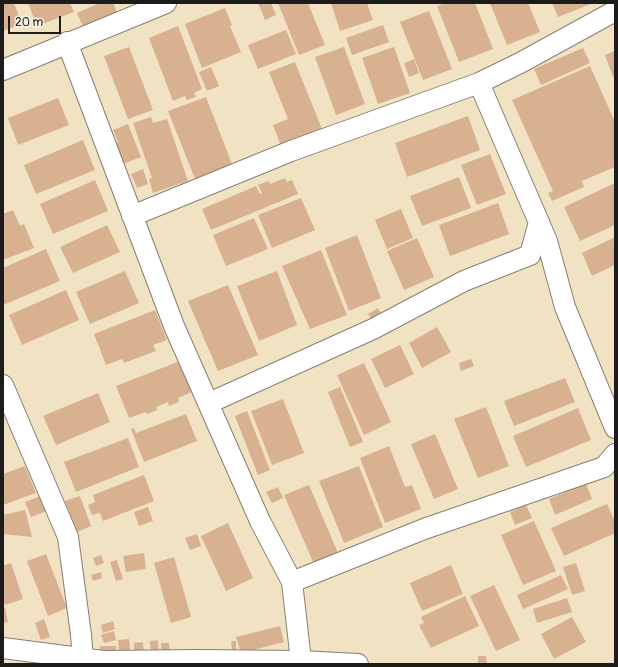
<!DOCTYPE html>
<style>
body{margin:0}
#map{position:relative;width:618px;height:667px;overflow:hidden;background:#f1e2c4;font-family:Pangolin,sans-serif}
canvas{display:block}
.frame{position:absolute;inset:0;border:4px solid #1c1c1c;pointer-events:none}
.scale{position:absolute;left:8px;top:16px;width:53px;height:18px;box-sizing:border-box;border:2px solid #1c1c1c;border-top:0;padding-left:5px;font-size:12px;line-height:14px;white-space:nowrap;color:#1c1c1c;-webkit-text-stroke:3px #fcf5e5;paint-order:stroke}
</style>
<div id="map">
<canvas width="618" height="667"></canvas>
<div class="frame"></div>
<div class="scale">20 m</div>
</div>
<script>
const ctx = document.querySelector('canvas').getContext('2d');
ctx.lineJoin = 'round';
function paint(path, color) { ctx.fillStyle = color; ctx.fill(path, 'evenodd'); }
function strokePath(path, color, width, dash) { ctx.strokeStyle = color; ctx.lineWidth = width; ctx.lineCap = dash ? 'butt' : 'round'; ctx.setLineDash(dash || []); ctx.stroke(path); }
paint(new Path2D(`
 M 3,3 L 14,3 L 22,24 L 3,31 Z
 M 28,3 L 70,3 L 74,12 L 37,26 Z
 M 100,3 L 113,3 L 119,16 L 85,31 L 77,13 Z
 M 258,3 L 271,3 L 276,15 L 265,20 Z
 M 278,3 L 308,3 L 325,45 L 299,55 Z
 M 331,3 L 367,3 L 373,20 L 340,31 Z
 M 446,3 L 475,3 L 493,49 L 459,62 L 437,6 Z
 M 490,3 L 528,3 L 540,32 L 507,45 Z
 M 552,3 L 593,3 L 558,17 Z
 M 225,8 L 232,25 L 230,26 L 241,52 L 202,68 L 185,24 Z
 M 429,11 L 452,69 L 423,80 L 400,22 Z
 M 383,25 L 389,42 L 352,55 L 346,38 Z
 M 178,26 L 202,89 L 194,93 L 196,97 L 187,100 L 185,96 L 173,101 L 149,38 Z
 M 286,30 L 296,54 L 258,69 L 248,45 Z
 M 129,47 L 153,110 L 128,119 L 104,56 Z
 M 344,47 L 365,104 L 336,115 L 315,57 Z
 M 394,47 L 410,93 L 378,104 L 362,58 Z
 M 583,48 L 590,63 L 541,85 L 534,69 Z
 M 615,51 L 615,76 L 613,77 L 605,55 Z
 M 414,59 L 419,73 L 409,77 L 404,63 Z
 M 295,62 L 322,129 L 281,146 L 273,125 L 288,119 L 269,72 Z
 M 590,66 L 615,122 L 615,167 L 582,181 L 584,187 L 552,201 L 548,193 L 553,191 L 512,100 Z
 M 211,67 L 219,86 L 207,91 L 199,72 Z
 M 206,97 L 232,164 L 195,179 L 168,111 Z
 M 58,98 L 69,125 L 18,145 L 8,118 Z
 M 468,116 L 480,150 L 407,177 L 395,143 Z
 M 151,117 L 153,123 L 167,119 L 188,181 L 153,193 L 149,179 L 152,178 L 133,123 Z
 M 128,124 L 141,157 L 123,164 L 115,143 L 118,142 L 113,130 Z
 M 83,140 L 95,170 L 36,194 L 24,165 Z
 M 490,154 L 506,194 L 477,205 L 461,165 Z
 M 143,169 L 148,184 L 137,188 L 131,174 Z
 M 459,177 L 471,208 L 422,226 L 410,196 Z
 M 285,178 L 287,182 L 292,180 L 298,194 L 211,230 L 202,209 L 256,186 L 260,194 L 262,193 L 258,185 L 269,181 L 270,184 Z
 M 95,180 L 108,211 L 53,234 L 40,204 Z
 M 615,183 L 615,225 L 580,241 L 564,207 Z
 M 301,198 L 315,230 L 272,248 L 258,215 Z
 M 498,203 L 509,234 L 450,256 L 439,225 Z
 M 401,209 L 413,238 L 387,249 L 375,220 Z
 M 13,210 L 20,226 L 24,224 L 34,248 L 3,260 L 3,214 Z
 M 254,218 L 268,249 L 226,266 L 213,235 Z
 M 107,225 L 120,252 L 73,273 L 60,247 Z
 M 357,235 L 381,298 L 349,311 L 325,248 Z
 M 615,237 L 615,265 L 592,276 L 582,253 Z
 M 417,238 L 434,277 L 404,290 L 387,251 Z
 M 46,249 L 60,281 L 3,305 L 3,268 Z
 M 321,250 L 347,315 L 310,329 L 282,266 Z
 M 125,271 L 139,303 L 90,324 L 76,292 Z
 M 277,271 L 297,325 L 259,341 L 237,286 Z
 M 228,285 L 258,355 L 218,371 L 188,301 Z
 M 66,290 L 79,320 L 22,345 L 9,315 Z
 M 378,308 L 383,317 L 374,323 L 368,314 Z
 M 155,310 L 167,340 L 153,345 L 156,351 L 124,363 L 122,359 L 106,365 L 94,334 Z
 M 437,327 L 451,352 L 422,368 L 409,343 Z
 M 400,345 L 414,374 L 385,388 L 371,359 Z
 M 471,359 L 474,366 L 461,371 L 459,363 Z
 M 180,361 L 192,392 L 178,398 L 179,402 L 169,406 L 168,402 L 156,407 L 157,410 L 147,414 L 146,412 L 129,418 L 116,386 Z
 M 364,363 L 391,422 L 364,435 L 337,375 Z
 M 565,378 L 575,402 L 514,426 L 504,401 Z
 M 340,387 L 363,442 L 350,447 L 328,392 Z
 M 98,393 L 110,422 L 56,445 L 43,416 Z
 M 283,399 L 304,453 L 272,465 L 251,411 Z
 M 486,407 L 509,466 L 478,478 L 454,419 Z
 M 578,408 L 591,440 L 526,467 L 513,436 Z
 M 247,411 L 270,470 L 258,475 L 235,416 Z
 M 186,414 L 197,441 L 144,462 L 131,429 L 134,428 L 136,433 Z
 M 435,434 L 458,489 L 434,499 L 411,444 Z
 M 128,438 L 139,467 L 76,492 L 64,462 Z
 M 389,446 L 405,487 L 412,485 L 421,509 L 385,523 L 360,458 Z
 M 25,466 L 36,493 L 3,505 L 3,474 Z
 M 359,466 L 383,527 L 344,543 L 319,481 Z
 M 144,475 L 154,501 L 103,521 L 100,513 L 92,515 L 88,505 L 95,502 L 93,495 Z
 M 586,484 L 592,499 L 555,515 L 549,499 Z
 M 309,485 L 338,553 L 314,564 L 284,495 Z
 M 278,487 L 283,498 L 272,503 L 266,492 Z
 M 43,495 L 49,510 L 31,517 L 25,502 Z
 M 80,496 L 91,526 L 77,532 L 65,501 Z
 M 607,504 L 615,521 L 615,533 L 564,556 L 551,528 Z
 M 526,505 L 532,518 L 515,525 L 510,512 Z
 M 148,507 L 153,521 L 139,526 L 134,512 Z
 M 25,510 L 32,537 L 3,534 L 3,515 Z
 M 534,521 L 556,571 L 523,585 L 501,535 Z
 M 228,523 L 253,578 L 226,591 L 201,536 Z
 M 197,534 L 201,546 L 190,550 L 185,538 Z
 M 144,553 L 146,569 L 126,572 L 123,556 Z
 M 46,554 L 67,608 L 48,616 L 27,561 Z
 M 101,555 L 104,563 L 96,566 L 93,558 Z
 M 174,557 L 191,617 L 171,623 L 154,563 Z
 M 117,560 L 123,579 L 116,581 L 110,562 Z
 M 11,563 L 23,599 L 5,605 L 3,598 L 3,566 Z
 M 576,563 L 585,591 L 572,595 L 563,567 Z
 M 451,565 L 463,594 L 422,611 L 410,583 Z
 M 101,572 L 102,578 L 93,581 L 91,575 Z
 M 561,575 L 568,589 L 523,609 L 517,595 Z
 M 494,585 L 520,640 L 496,651 L 470,596 Z
 M 465,596 L 479,626 L 431,648 L 419,625 L 424,623 L 421,617 Z
 M 567,598 L 572,612 L 537,623 L 533,609 Z
 M 3,608 L 5,608 L 8,622 L 3,623 Z
 M 572,617 L 586,642 L 554,659 L 541,634 Z
 M 44,619 L 50,637 L 41,640 L 35,623 Z
 M 113,621 L 115,629 L 103,633 L 101,625 Z
 M 280,626 L 284,642 L 241,653 L 236,637 Z
 M 114,631 L 116,640 L 104,643 L 101,635 Z
 M 129,639 L 131,657 L 120,659 L 118,640 Z
 M 158,640 L 159,656 L 151,656 L 150,641 Z
 M 231,641 L 236,641 L 236,650 L 232,650 Z
 M 143,642 L 144,656 L 134,657 L 134,643 Z
 M 161,643 L 169,643 L 170,656 L 162,656 Z
 M 100,646 L 116,646 L 116,655 L 100,655 Z
 M 478,656 L 486,656 L 487,664 L 478,664 Z`), '#d8b190');
const minor = new Path2D(`
 M 67,42 L 174,326 L 260,521 L 292,582 L 301,661
 M 3,70 L 166,3
 M 479,83 L 547,241 L 565,307 L 615,428
 M 132,216 L 291,151 L 479,83 L 520,63 L 615,11
 M 3,385 L 68,537 L 81,635 L 83,660
 M 209,403 L 373,329 L 464,281 L 530,255 L 539,222
 M 292,582 L 424,529 L 604,467 L 615,454
 M 3,648 L 103,661 L 199,660 L 301,661 L 358,664`);
strokePath(minor, '#867f70', 22);
strokePath(minor, '#fff', 20);
</script>
